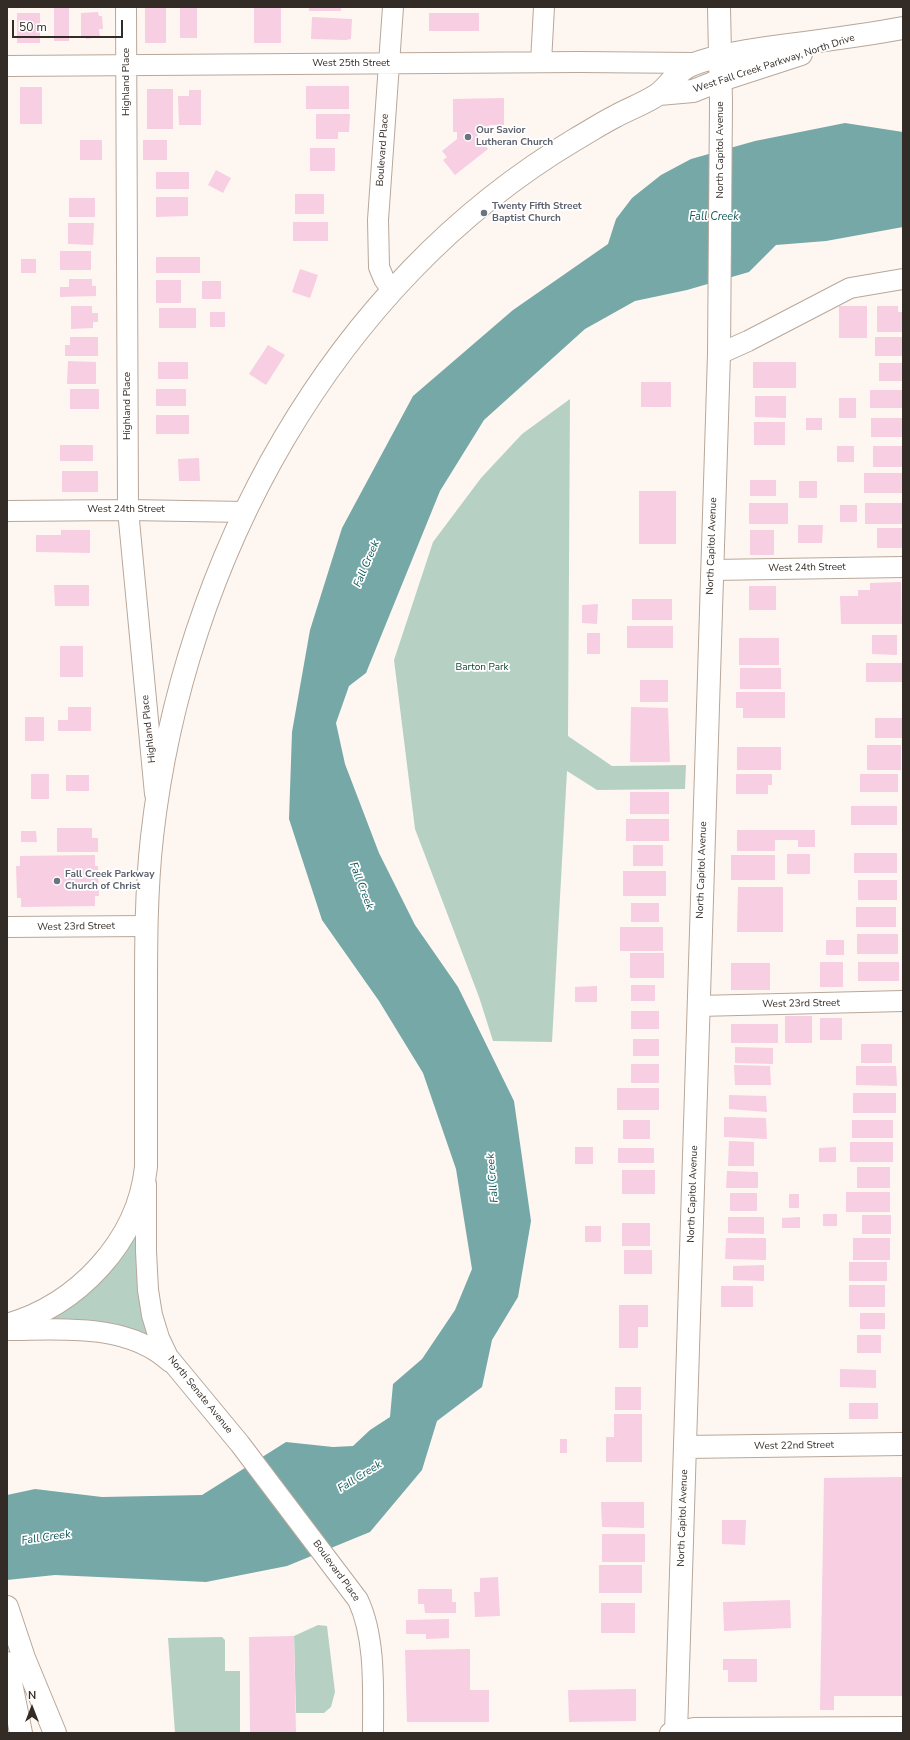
<!DOCTYPE html>
<html>
<head>
<meta charset="utf-8">
<style>
  body { margin:0 }
  #map { position:relative; width:910px; height:1740px; overflow:hidden; background:#fef7f1; font-family:"Nunito Sans",sans-serif }
  canvas { display:block }
  .frame { position:absolute; inset:0; border:8px solid #322b26; pointer-events:none }
  .north { position:absolute; left:12px; top:1688px; width:40px; height:40px; -webkit-text-stroke:3px #fff; paint-order:stroke; rotate:0deg; font-size:11px; font-weight:700; line-height:16px; text-align:center; color:#322b26 }
  .north::after { content:''; display:block; margin:auto; width:14px; height:18px; background:#322b26; clip-path:polygon(50% 0,100% 100%,50% 72%,0 100%) }
  .scale { position:absolute; left:12px; top:20px; width:111px; height:18px; box-sizing:border-box; border:2px solid #322b26; border-top:0; padding-left:5px; font-size:12px; line-height:14px; white-space:nowrap; color:#322b26; -webkit-text-stroke:3px #fff; paint-order:stroke }
</style>
</head>
<body>
<div id="map">
<canvas width="910" height="1740"></canvas>
<div class="frame"></div>
<div class="north">N</div>
<div class="scale">50 m</div>
</div>
<script>
const ctx = document.querySelector('canvas').getContext('2d');
ctx.lineJoin = 'round';
function paint(path, color) {
  ctx.fillStyle = color;
  ctx.fill(path, 'evenodd');
}
function stroke(path, color, width, dash) {
  ctx.strokeStyle = color;
  ctx.lineWidth = width;
  ctx.lineCap = dash ? 'butt' : 'round';
  ctx.setLineDash(dash || []);
  ctx.stroke(path);
}
function drawText(font, color, halo, rows, align = 'center') {
  ctx.font = font + ' "Nunito Sans",sans-serif';
  ctx.lineWidth = 3.5;
  ctx.setLineDash([]);
  ctx.textBaseline = 'middle';
  ctx.strokeStyle = halo;
  ctx.fillStyle = color;
  for (const [text, x, y, turn = 0] of rows) {
    ctx.save();
    ctx.translate(x, y);
    ctx.rotate((+turn || 0) * Math.PI / 180);
    ctx.textAlign = isNaN(turn) ? turn : align;
    if (halo) ctx.strokeText(text, 0, 0);
    ctx.fillText(text, 0, 0);
    ctx.restore();
  }
}
const green = new Path2D(`
  M570,399L568,736L612,766L686,765L685,789L597,790L567,771L552,1042L493,1041L479,997L415,829L394,660L433,542L481,478L522,434Z
  M138,1227L153,1343L37,1322Z
  M318,1625L327,1626L335,1692L331,1707L324,1713H296L294,1636Z
  M222,1637L225,1640V1671H240V1733H175L168,1638Z`);
const water = new Path2D(`
  M845,123L903,132V227L826,241L776,245L749,272L687,290L635,301L585,329L484,420L440,491L366,673L349,686L336,723L345,764L379,853L415,925L458,987L514,1101L531,1221L518,1297L492,1340L482,1387L437,1421L422,1470L370,1532L287,1566L206,1582L55,1575L7,1580V1495L35,1489L102,1497L202,1495L286,1442L333,1447L353,1446L370,1430L390,1417L393,1384L422,1359L455,1310L472,1269L456,1169L423,1073L379,1001L322,920L289,819L292,732L310,630L342,528L413,396L513,310L608,244L616,219L632,198L661,175L691,159L755,141Z`);
const building = new Path2D(`
  M145,7H166V43H145Z
  M180,7H197V38H180Z
  M254,7H281V43H254Z
  M309,7H341V11H309Z
  M54,8H69V41H54Z
  M98,12L99,16H102L103,29H99L100,37L86,39V36L81,37V13Z
  M17,13H40V43H17Z
  M429,13H479V31H429Z
  M312,17L352,19L351,39L346,40L311,39Z
  M306,86H349V109H306Z
  M20,87H42V124H20Z
  M147,89H173V129H147Z
  M189,90H201V125H179L178,96H189Z
  M504,98V125H490L477,135L488,149L455,175L443,160L447,157L442,151L457,139V132H453V99Z
  M316,114H350L349,132H338V139H316Z
  M80,140H102V160H80Z
  M143,140H167V160H143Z
  M310,148H335V171H310Z
  M216,170L231,178L223,193L208,185Z
  M156,172H189V189H156Z
  M295,194H324V214H295Z
  M156,197H188V216L156,217Z
  M69,198H95V217H69Z
  M293,222H328V241H293Z
  M68,223H94L93,245L68,244Z
  M60,251H91V270H60Z
  M156,257H200V273H156Z
  M21,259H36V273H21Z
  M300,269L318,275L310,298L292,292Z
  M69,279H92V286H96V296L60,297V287H69Z
  M156,280H181V303H156Z
  M202,281H221V299H202Z
  M71,306H92V313H98V322H93V328L71,329Z
  M839,306H867V338H839Z
  M877,306H898V312H903V332H877Z
  M159,308H196V328H159Z
  M210,312H225V327H210Z
  M70,337H98V356H65V345H70Z
  M875,337H903V356H875Z
  M268,345L285,355L266,385L249,374Z
  M68,361L96,362V384H67Z
  M158,362H188V379H158Z
  M753,362H796V388H753Z
  M879,363H903V381H879Z
  M641,382H671V407H641Z
  M70,389H99V409H70Z
  M156,389H186V406H156Z
  M870,390H903V408H870Z
  M755,396H786V418L755,417Z
  M839,398H856V418H839Z
  M156,415H189V434H156Z
  M806,418H822V430H806Z
  M871,418H903V437H871Z
  M754,422H785V445H754Z
  M60,445H93V461H60Z
  M837,446H854V462H837Z
  M873,446H903V467H873Z
  M199,458L200,481H179L178,459Z
  M62,471H98V492H62Z
  M864,473H903V493H864Z
  M750,480H776V496H750Z
  M799,481H817V498H799Z
  M639,491H676V544H639Z
  M749,503H788V524H749Z
  M865,503H902V524H865Z
  M840,505H857V522H840Z
  M798,525H823L822,543H798Z
  M877,528H903V548H877Z
  M61,530H90V553L36,552V535H61Z
  M750,530H774V555H750Z
  M901,582L902,624H841L840,596H858V590H870V583Z
  M54,585H89V606H55Z
  M749,586H776V610H749Z
  M632,599H672V620H632Z
  M598,604L597,624L582,623V605Z
  M627,626H673V648H627Z
  M587,633H600V654H587Z
  M872,635H897V655L872,654Z
  M739,638H779V665H739Z
  M60,646H83V677H60Z
  M866,663H902V682H866Z
  M740,668H781V689H740Z
  M640,680H668V702H640Z
  M736,692H785V718H743V708H736Z
  M68,707H91V731H58V720H68Z
  M631,707L668,708L670,762H630Z
  M25,717H44V741H25Z
  M875,718H903V738H875Z
  M867,745H901V770H867Z
  M737,747H781V770H737Z
  M31,774H49V799H31Z
  M736,774H772V785H768V794H736Z
  M860,774H898V792H860Z
  M66,775H89V791H66Z
  M630,792H669V814H630Z
  M851,806H897V825H851Z
  M626,819H669V841H626Z
  M57,828H92V838H98V852H57Z
  M737,830H815V847H798V840H775V851H737Z
  M21,831H36L37,842H21Z
  M633,845H663V866H633Z
  M854,853H897V873H854Z
  M787,854H810V874H787Z
  M95,855V866H98L99,896H95V906L21,907V898H17L16,866H20V856Z
  M731,855H775V880H731Z
  M623,871H666V896H623Z
  M858,880H897V900H858Z
  M738,887H783V932H737Z
  M631,903H659V922H631Z
  M856,907H896V927H856Z
  M620,927H663V951H620Z
  M857,934H898V954H857Z
  M826,940H844V955H826Z
  M630,953H664V978H630Z
  M820,962H843V987H820Z
  M858,962H899V981H858Z
  M731,963H770V990H731Z
  M631,985H655V1001H631Z
  M597,986V1002H575V987Z
  M631,1011H659V1029H631Z
  M785,1016H812V1043H785Z
  M820,1018H842V1040H820Z
  M731,1024H778V1043H731Z
  M633,1039H659V1056H633Z
  M861,1044H892V1063H861Z
  M735,1047L773,1048V1064L735,1063Z
  M631,1064H659V1083H631Z
  M734,1065L770,1066L771,1085H735Z
  M856,1066H896L897,1086L856,1085Z
  M617,1088H659V1110H617Z
  M853,1093H896V1113H853Z
  M729,1095L766,1096L767,1112L729,1109Z
  M724,1117L766,1118L767,1139L724,1137Z
  M623,1120H650V1139H623Z
  M852,1120H893V1138H852Z
  M729,1141L754,1142V1166H728Z
  M850,1142H893V1162H850Z
  M575,1147H593V1164H575Z
  M836,1147V1162H819V1148Z
  M618,1148H654V1163H618Z
  M857,1167H890V1188H857Z
  M622,1170H655V1194H622Z
  M727,1171L758,1172V1188H726Z
  M846,1192H890V1212H846Z
  M730,1193H757V1211H730Z
  M789,1194H799V1208H789Z
  M823,1214H837V1226H823Z
  M862,1215H891V1234H862Z
  M728,1217H764V1234L728,1233Z
  M800,1217V1228H782V1218Z
  M622,1223H650V1246H622Z
  M585,1226H601V1242H585Z
  M726,1238H766V1260L725,1259Z
  M853,1238H890V1260H853Z
  M624,1250H652V1274H624Z
  M849,1262H887V1281H849Z
  M764,1265V1281L733,1280V1266Z
  M849,1285H885V1307H849Z
  M721,1286H753V1307H721Z
  M619,1305H648V1327H638V1348H619Z
  M860,1313H885V1329H860Z
  M857,1335H881V1353H857Z
  M840,1369L876,1370V1388L840,1387Z
  M615,1387H641V1410H615Z
  M849,1403H878V1419H849Z
  M614,1414H642V1462H606V1437H614Z
  M560,1439H567V1453H560Z
  M903,1477V1696H834V1710H820L824,1478Z
  M601,1502H644V1528L602,1527Z
  M722,1520H746L745,1545L722,1544Z
  M602,1534H645V1562H602Z
  M599,1565H642V1593H599Z
  M498,1577L500,1616L475,1617L474,1592H480V1578Z
  M418,1589H452V1602H456V1613H425L424,1604H418Z
  M790,1600L791,1628L724,1631L723,1602Z
  M601,1603H635V1633H601Z
  M449,1619V1638L426,1639V1634H406V1620Z
  M294,1636L296,1733H250L249,1637Z
  M470,1649V1690H489V1722H407L405,1650Z
  M723,1659H757V1682H728V1670H723Z
  M636,1689V1721L569,1722L568,1690Z`);
const minor = new Path2D(`
  M126,7L128,510L155,794
  M541,62L544,7
  M7,66L579,62L695,63
  M392,290L384,279L379,267L378,220L393,7
  M719,354L748,341L850,288L903,279
  M7,511L128,510L245,512
  M712,570L903,567
  M7,927L146,926
  M698,1006L903,1001
  M146,1184V1251L148,1290L152,1315L159,1338L168,1357L240,1444L358,1600C376,1638 373,1691 373,1733
  M7,1330C60,1330 127,1322 170,1362
  M670,1733L694,1728L903,1727`);
const major = new Path2D(`
  M659,94L693,91L721,80L801,54
  M7,1325C77,1305 138,1242 146,1167C146,1111 146,1055 146,998C146,944 146,891 152,837C183,560 332,284 576,139C590,131 602,123 616,116C629,109 645,103 657,95C670,86 676,71 691,65C719,54 759,49 789,45C827,40 865,35 903,28
  M685,1447L903,1444
  M676,1733L719,354L721,102L719,7`);
const highway = new Path2D(`
  M7,1607L24,1658L55,1733
  M7,1663L21,1733`);
const markers = [
  [468,137,4,"#6b7280"],
  [484,213,4,"#6b7280"],
  [57,881,4,"#6b7280"]
];
const streetNames = [
  ["West 25th Street",351,64],
  ["West Fall Creek Parkway, North Drive",774,64,-18],
  ["Highland Place",127,82,-90],
  ["Boulevard Place",383,150,-86],
  ["North Capitol Avenue",721,150,-90],
  ["Highland Place",128,406,-90],
  ["West 24th Street",126,510],
  ["North Capitol Avenue",712,546,-88],
  ["West 24th Street",807,568,-1],
  ["Highland Place",149,729,-96],
  ["North Capitol Avenue",702,870,-88],
  ["West 23rd Street",76,927,-1],
  ["West 23rd Street",801,1004,-1],
  ["North Capitol Avenue",693,1194,-88],
  ["North Senate Avenue",200,1395,51],
  ["West 22nd Street",794,1446,-1],
  ["North Capitol Avenue",683,1518,-88],
  ["Boulevard Place",336,1571,54]
];
const worshipNames = [
  ["Our Savior",476,131],
  ["Lutheran Church",476,143],
  ["Twenty Fifth Street",492,207],
  ["Baptist Church",492,219],
  ["Fall Creek Parkway",65,875],
  ["Church of Christ",65,887]
];
const parkNames = [
  ["Barton Park",482,668]
];
const waterNames = [
  ["Fall Creek",714,217],
  ["Fall Creek",367,564,-67],
  ["Fall Creek",361,886,69],
  ["Fall Creek",493,1178,-95],
  ["Fall Creek",360,1477,-32],
  ["Fall Creek",46,1538,-8]
];
paint(green, '#b6d1c4');
paint(water, '#76a8a8');
paint(building, '#f7cee2');
stroke(minor, '#b8a79a', 22);
stroke(major, '#b8a79a', 24);
stroke(highway, '#b8a79a', 24);
stroke(minor, '#fff', 20);
stroke(major, '#fff', 22);
stroke(highway, '#fff', 22);
for (const [x, y, r, color] of markers) {
  const dot = new Path2D();
  dot.arc(x, y, r, 0, 2 * Math.PI);
  ctx.fillStyle = color;
  ctx.fill(dot);
  stroke(dot, '#fff', 1.5);
}
drawText('10px', '#322b26', '#fff', streetNames);
drawText('bold 10px', '#5b616d', '#fff', worshipNames, 'left');
drawText('10px', '#0d4531', '#fff', parkNames);
drawText('italic 11px', '#11595a', '#fff', waterNames);
</script>
</body>
</html>
